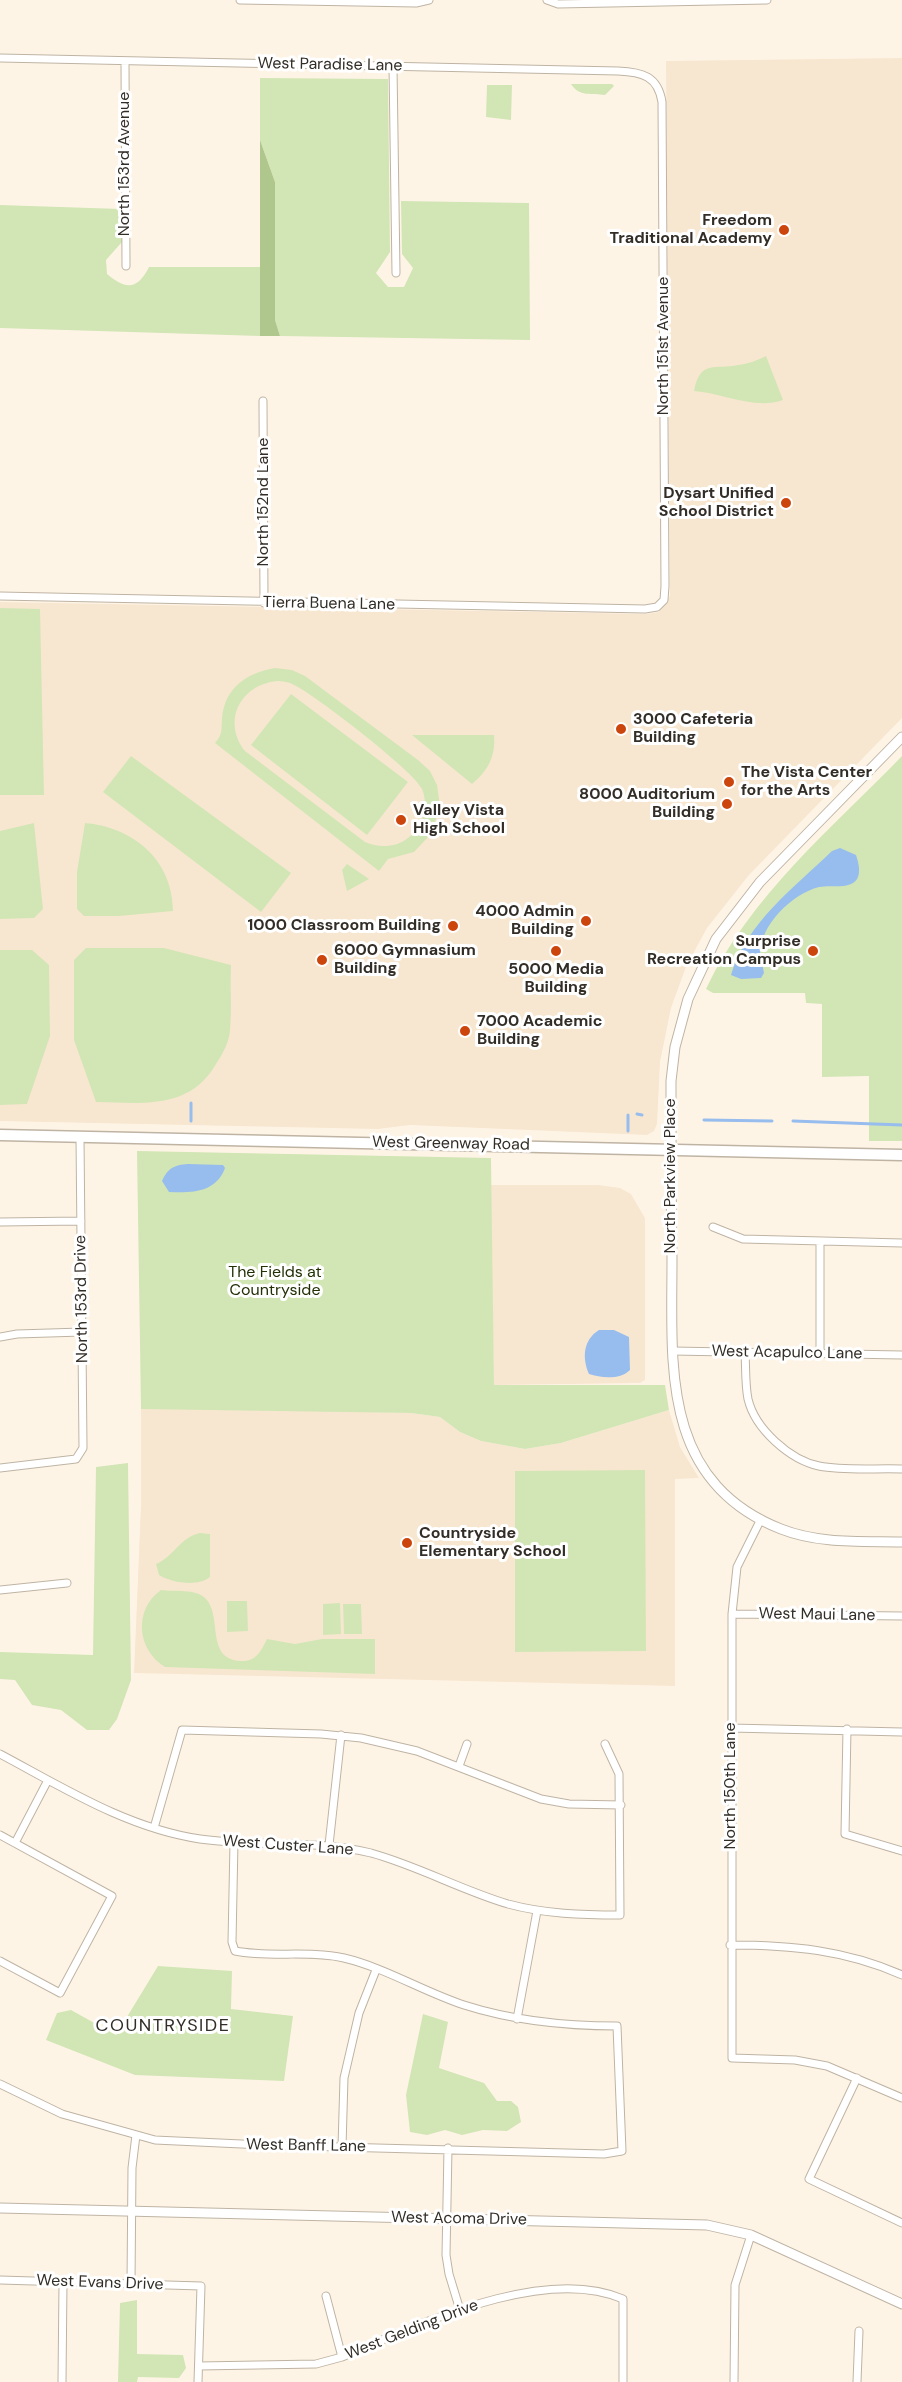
<!DOCTYPE html>
<html>
<head>
<meta charset="utf-8">
<style>
  body { margin:0 }
  canvas { display:block; background:#fef4e6 }
</style>
</head>
<body>
<canvas width="902" height="2382"></canvas>
<script>
const ctx = document.querySelector('canvas').getContext('2d');
ctx.lineJoin = 'round';
function paint(path, color) {
  ctx.fillStyle = color;
  ctx.fill(path, 'evenodd');
}
function stroke(path, color, width, dash) {
  ctx.strokeStyle = color;
  ctx.lineWidth = width;
  ctx.lineCap = dash ? 'butt' : 'round';
  ctx.setLineDash(dash || []);
  ctx.stroke(path);
}
function drawText(font, color, halo, rows, align = 'center') {
  ctx.font = font + ' "DM Sans",sans-serif';
  ctx.lineWidth = 6;
  ctx.setLineDash([]);
  ctx.textBaseline = 'middle';
  ctx.strokeStyle = halo;
  ctx.fillStyle = color;
  for (const [text, x, y, turn = 0] of rows) {
    ctx.save();
    ctx.translate(x, y);
    ctx.rotate((+turn || 0) * Math.PI / 180);
    ctx.textAlign = isNaN(turn) ? turn : align;
    if (halo) ctx.strokeText(text, 0, 0);
    ctx.fillText(text, 0, 0);
    ctx.restore();
  }
}
const built = new Path2D(`
  M902,58V718L749,875L707,928L686,967L671,1008L660,1062L657,1124L654,1131L647,1135L410,1125L378,1129L0,1121V602L646,614L659,612L670,596L666,61Z
  M490,1185H599L620,1188L631,1194L645,1218V1380L640,1383L494,1385Z
  M197,1408L411,1413L440,1417L460,1432L481,1441L525,1449L561,1443L669,1410L680,1447L699,1478L675,1479V1686L134,1673L141,1505V1409Z`);
const green = new Path2D(`
  M260,78L388,79L390,252L376,273L388,287H404L413,268L402,254L401,201L529,203L530,340L280,336L275,320V182L260,140Z
  M571,84H612L614,86L605,95C592,93 579,97 571,84Z
  M487,85H512L511,120L486,117Z
  M0,205L121,209L122,242L106,260L107,274C125,289 137,291 149,267H260V336L0,328Z
  M766,356L783,400C755,410 722,393 694,391C700,359 715,370 738,365C748,364 758,360 766,356Z
  M0,608L40,609L44,795H0Z
  M275,668L292,670L305,676L418,760L430,771L437,785L440,806L431,834L414,852L388,859L379,871L215,743C223,734 221,730 222,718C225,687 247,673 275,668ZM277,681C283,681 289,682 294,685C314,694 415,772 422,789C429,806 423,827 408,838C395,848 379,848 365,842L245,751C222,721 240,685 277,681Z
  M291,694L408,782L367,835L251,745Z
  M412,735H494C496,756 488,771 472,784Z
  M131,756L291,873L261,912L103,792Z
  M902,756V1141H869V1076L822,1077V1004L806,1003L805,993H713L706,989C750,896 831,829 902,756Z
  M34,823L43,909L34,918L0,919V831Z
  M85,823C133,827 173,860 173,911L119,916H84L77,909V872Z
  M347,864L369,879L347,891L342,870Z
  M86,948H164L231,965C230,986 232,1009 230,1030C229,1043 223,1053 216,1064C190,1110 142,1103 96,1102L74,1040V960Z
  M0,950H32L49,965L50,1036L27,1104L0,1105Z
  M137,1151L491,1158L494,1385H665L669,1410L561,1443L525,1449L481,1441L460,1432L440,1417L411,1413L141,1409Z
  M128,1463L131,1680L117,1719L109,1730H87L61,1710L32,1705L15,1680L0,1679V1652L93,1655L96,1467Z
  M645,1470L646,1651L515,1652V1471Z
  M200,1533L210,1534V1577C198,1587 172,1583 159,1575L156,1564C175,1556 180,1537 200,1533Z
  M161,1590C175,1592 196,1588 206,1599C223,1618 205,1659 241,1661C256,1662 261,1651 267,1639L295,1644L322,1639H375V1674L165,1667C137,1650 133,1610 161,1590Z
  M227,1601H247L248,1631L227,1632Z
  M340,1603L341,1634L323,1635V1604Z
  M343,1604H361L362,1634H344Z
  M158,1966L232,1971L231,2009L293,2016L284,2081L135,2075L46,2040L57,2013L71,2010L116,2035Z
  M423,2014L448,2022L439,2068L484,2083L497,2101H511L518,2107L521,2122L507,2131L483,2130L462,2135L445,2130L427,2135L410,2132L406,2095Z
  M137,2300V2354L183,2355L186,2368L179,2378L138,2377L137,2382H118L120,2303Z`);
const forest = new Path2D(`
  M260,140L275,182V320L280,336H260Z`);
const water = new Path2D(`
  M840,848L856,855C859,864 863,879 851,884C842,888 829,885 819,887C792,894 760,925 760,954C761,960 763,967 764,973L761,978L741,979L731,975C746,923 795,887 832,851Z
  M188,1164L223,1165L225,1168C216,1193 191,1193 169,1192L162,1181C168,1168 174,1165 188,1164Z
  M599,1330H614L629,1337L630,1370C620,1380 601,1378 589,1374C582,1358 583,1340 599,1330Z`);
const stream = new Path2D(`
  M637,1114L642,1115
  M704,1120L772,1121
  M191,1121V1103
  M793,1121L902,1125
  M628,1131V1115`);
const minor = new Path2D(`
  M240,0L416,3L429,0
  M547,0L558,4L767,0
  M0,58L618,71C642,72 658,76 662,102L665,586L664,600L657,607L645,609L0,596
  M125,61L126,266
  M393,66L396,273
  M263,401L264,603
  M0,1222L81,1221
  M713,1227L743,1239L902,1243
  M820,1241V1354
  M0,1337L17,1334L82,1332
  M672,1351L902,1355
  M745,1353C746,1368 745,1384 748,1399C755,1429 790,1460 819,1466C845,1471 876,1468 902,1469
  M0,1468L76,1459L83,1448L80,1137
  M761,1519L737,1567L732,1614V2058L795,2060L827,2066L902,2098
  M0,1590L67,1583
  M732,1614L902,1616
  M731,1728L902,1732
  M847,1729L845,1834L902,1851
  M0,1754C64,1788 127,1828 200,1839C257,1847 315,1839 371,1853C418,1866 461,1890 508,1904C545,1914 582,1915 620,1915L619,1774L605,1744
  M459,1766L467,1744
  M154,1828L182,1730L321,1734L361,1738L417,1751L541,1799L569,1804L621,1805
  M0,1835L112,1896L60,1993L0,1961
  M15,1843L48,1780
  M329,1845L341,1735
  M730,1945C791,1945 846,1950 902,1975
  M517,2019L537,1911
  M857,2078L809,2179L902,2223
  M0,2084L62,2114L155,2140L263,2145L604,2154L622,2151L617,2026C564,2026 514,2021 464,2005C424,1992 386,1968 344,1958C307,1950 271,1958 235,1951L232,1942L234,1842
  M342,2147L344,2078L359,2013L376,1970
  M448,2148L446,2255L449,2274L460,2310
  M0,2280L201,2286L198,2382
  M131,2283L132,2168L136,2135
  M326,2296L342,2357
  M199,2366L316,2364L342,2357C417,2326 543,2264 623,2299V2382
  M62,2382L63,2282
  M734,2382L735,2285L751,2235
  M857,2382L859,2331`);
const tertiary = new Path2D(`
  M902,737L760,882L716,939L688,999L675,1047L671,1081C671,1141 671,1200 672,1259C672,1365 660,1481 781,1529C819,1544 861,1541 902,1542
  M0,2208L707,2225L751,2235L902,2304`);
const secondary = new Path2D(`
  M0,1135L902,1155`);
const markers = [
  [784,230,6,"#cc450d"],
  [786,503,6,"#cc450d"],
  [621,729,6,"#cc450d"],
  [729,782,6,"#cc450d"],
  [727,804,6,"#cc450d"],
  [401,820,6,"#cc450d"],
  [586,921,6,"#cc450d"],
  [453,926,6,"#cc450d"],
  [556,951,6,"#cc450d"],
  [813,951,6,"#cc450d"],
  [322,960,6,"#cc450d"],
  [465,1031,6,"#cc450d"],
  [407,1543,6,"#cc450d"]
];
const streetNames = [
  ["West Paradise Lane",330,65,1],
  ["North 153rd Avenue",125,164,-90],
  ["North 151st Avenue",664,346,-90],
  ["North 152nd Lane",264,502,-90],
  ["Tierra Buena Lane",329,604,1],
  ["West Greenway Road",451,1144,1],
  ["North Parkview Place",671,1176,-90],
  ["North 153rd Drive",82,1299,-91],
  ["West Acapulco Lane",787,1353,1],
  ["West Maui Lane",817,1615,1],
  ["North 150th Lane",731,1786,-90],
  ["West Custer Lane",288,1846,4],
  ["West Banff Lane",306,2146,1],
  ["West Acoma Drive",459,2219,1],
  ["West Evans Drive",100,2283,2],
  ["West Gelding Drive",412,2330,-21]
];
const poiNames = [
  ["Freedom",772,221],
  ["Traditional Academy",772,239],
  ["Dysart Unified",774,494],
  ["School District",774,512],
  ["3000 Cafeteria",633,720,"left"],
  ["Building",633,738,"left"],
  ["The Vista Center",741,773,"left"],
  ["for the Arts",741,791,"left"],
  ["8000 Auditorium",715,795],
  ["Building",715,813],
  ["Valley Vista",413,811,"left"],
  ["High School",413,829,"left"],
  ["4000 Admin",574,912],
  ["Building",574,930],
  ["1000 Classroom Building",441,926],
  ["Surprise",801,942],
  ["Recreation Campus",801,960],
  ["6000 Gymnasium",334,951,"left"],
  ["Building",334,969,"left"],
  ["5000 Media",556,970,"center"],
  ["Building",556,988,"center"],
  ["7000 Academic",477,1022,"left"],
  ["Building",477,1040,"left"],
  ["Countryside",419,1534,"left"],
  ["Elementary School",419,1552,"left"]
];
const parkNames = [
  ["The Fields at",275,1273],
  ["Countryside",275,1291]
];
const neighbourhoodNames = [
  ["COUNTRYSIDE",163,2026]
];
paint(built, '#f8e7d0');
paint(green, '#d2e6b5');
paint(forest, '#afc68d');
paint(water, '#97bcee');
stroke(stream, '#97bcee', 3);
stroke(minor, '#bfb4a4', 9);
stroke(tertiary, '#bfb4a4', 11);
stroke(secondary, '#bfb4a4', 13);
stroke(minor, '#fff', 7);
stroke(tertiary, '#fff', 9);
stroke(secondary, '#fff', 10);
for (const [x, y, r, color] of markers) {
  const dot = new Path2D();
  dot.arc(x, y, r, 0, 2 * Math.PI);
  ctx.fillStyle = color;
  ctx.fill(dot);
  stroke(dot, '#fff', 2);
}
drawText('16px', '#322d27', '#fff', streetNames);
drawText('bold 16px', '#322d27', '#fff', poiNames, 'right');
drawText('16px', '#233005', '#fff', parkNames);
ctx.letterSpacing = '1.5px';
drawText('18px', '#322d27', '#fff', neighbourhoodNames);
ctx.letterSpacing = '0px';
</script>
</body>
</html>
